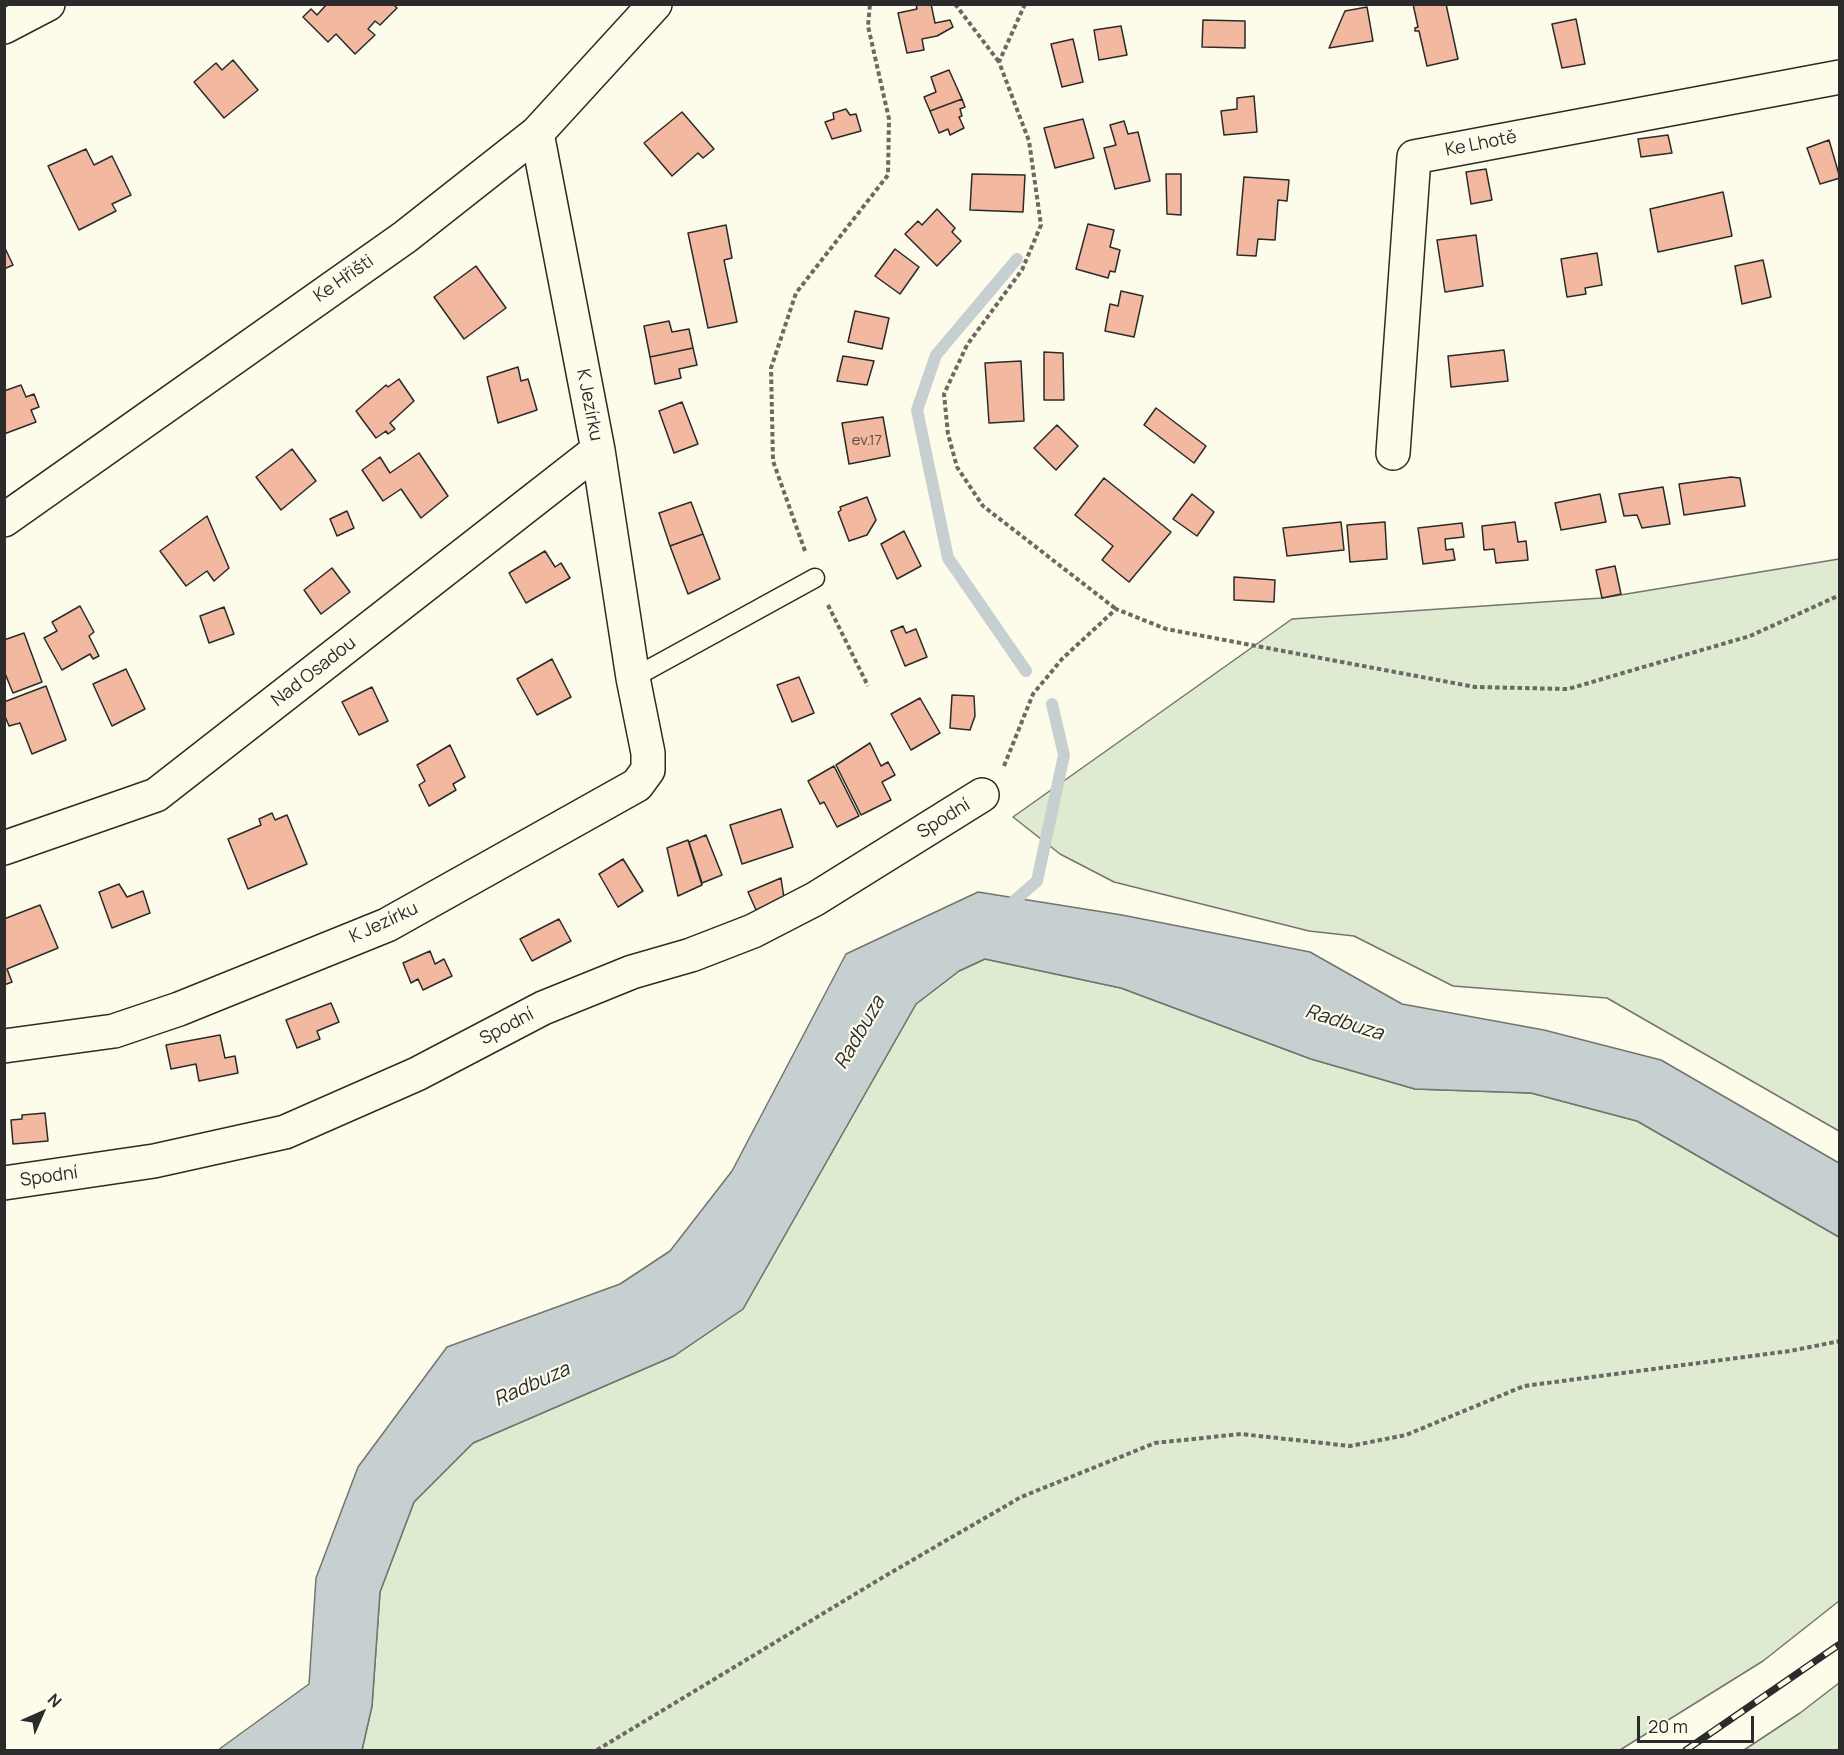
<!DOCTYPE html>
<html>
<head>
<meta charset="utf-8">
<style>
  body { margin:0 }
  #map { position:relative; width:1844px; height:1755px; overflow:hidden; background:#fdfbea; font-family:Manrope,sans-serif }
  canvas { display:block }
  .frame { position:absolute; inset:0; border:6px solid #2b2b2b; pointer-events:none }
  .north { position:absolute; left:12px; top:1683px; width:60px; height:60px; -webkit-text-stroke:4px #fdfbea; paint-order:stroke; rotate:45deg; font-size:16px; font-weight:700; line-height:24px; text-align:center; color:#2b2b2b }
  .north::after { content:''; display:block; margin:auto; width:21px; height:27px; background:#2b2b2b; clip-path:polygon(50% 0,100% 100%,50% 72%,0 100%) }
  .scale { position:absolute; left:1637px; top:1716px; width:117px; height:27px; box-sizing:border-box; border:3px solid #2b2b2b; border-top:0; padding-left:8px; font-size:18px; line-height:21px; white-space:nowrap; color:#2b2b2b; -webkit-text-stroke:4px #fdfbea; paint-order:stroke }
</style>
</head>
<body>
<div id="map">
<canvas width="1844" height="1755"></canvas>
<div class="frame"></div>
<div class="north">N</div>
<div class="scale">20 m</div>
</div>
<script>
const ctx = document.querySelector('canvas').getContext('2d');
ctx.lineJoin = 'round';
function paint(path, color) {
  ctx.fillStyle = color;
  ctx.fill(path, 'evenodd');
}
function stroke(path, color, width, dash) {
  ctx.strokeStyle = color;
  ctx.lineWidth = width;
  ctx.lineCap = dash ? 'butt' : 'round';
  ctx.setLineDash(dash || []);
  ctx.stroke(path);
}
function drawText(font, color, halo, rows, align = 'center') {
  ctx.font = font + ' Manrope,sans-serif';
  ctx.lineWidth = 4.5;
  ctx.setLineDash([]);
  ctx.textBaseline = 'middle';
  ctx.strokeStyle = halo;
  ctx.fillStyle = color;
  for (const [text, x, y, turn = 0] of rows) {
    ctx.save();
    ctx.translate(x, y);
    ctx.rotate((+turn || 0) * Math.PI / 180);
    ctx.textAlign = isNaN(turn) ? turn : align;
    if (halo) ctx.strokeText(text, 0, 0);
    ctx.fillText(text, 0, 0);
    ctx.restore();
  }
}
const green = new Path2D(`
  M1839,559V1131L1607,998L1453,986L1354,936L1309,931L1114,882L1060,854L1013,817L1292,619L1602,598Z
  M985,959L1121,988L1311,1059L1415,1089L1531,1093L1637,1121L1839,1237V1601L1763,1661L1620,1750H362L372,1706L380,1592L414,1502L473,1443L674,1356L743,1309L916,1004L959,971Z
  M1839,1683V1750H1744L1800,1713Z`);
const water = new Path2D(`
  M978,892L1122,915L1310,952L1402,1004L1544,1030L1661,1060L1839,1163V1237L1637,1121L1531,1093L1415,1089L1311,1059L1121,988L985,959L959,971L916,1004L743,1309L674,1356L473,1443L414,1502L380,1592L372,1706L362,1750H218L309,1684L316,1578L358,1467L447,1347L620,1284L670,1251L732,1171L846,954Z`);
const stream = new Path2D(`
  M1017,259L936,355L917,410L948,558L1026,671
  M1005,909L1037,881L1064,755L1052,704`);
const building = new Path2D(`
  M327,4H393L397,8L380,25L375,21L368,29L375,35L355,54L336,34L328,42L303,17L311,9L317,15Z
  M916,4H931L935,23L950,20L953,27L937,36L922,39L924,50L907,53L898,13L917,9Z
  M1413,4H1446L1458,59L1427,66L1419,31H1415V28L1418,27Z
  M1367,7L1373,41L1329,48L1345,11Z
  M1576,19L1585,64L1562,68L1552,24Z
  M1203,20L1245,21V48L1202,47Z
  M1121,26L1127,55L1099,60L1094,30Z
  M1073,39L1083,82L1062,87L1051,44Z
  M233,60L258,90L224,118L194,82L216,63L222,70Z
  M949,70L962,99L930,111L924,97L936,92L931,77Z
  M1254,96L1257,132L1224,135L1221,111L1237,109V98Z
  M962,99L965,107L960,109L962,116L959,117L964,128L950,135L948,129L939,133L930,111Z
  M846,109L850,115L856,114L861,131L832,139L825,122L834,119L833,113Z
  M682,112L714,149L703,158L698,153L672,176L644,143Z
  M1083,119L1094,158L1055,168L1044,128Z
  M1124,121L1128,134L1138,132L1150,181L1115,189L1104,148L1116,145L1110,125Z
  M1668,135L1672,153L1641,157L1638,139Z
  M1829,140L1840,178L1820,184L1807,148Z
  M86,149L94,165L112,156L131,195L112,204L116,211L79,230L48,166Z
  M1486,169L1492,200L1471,204L1466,172Z
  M972,174L1025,175L1023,212L970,210Z
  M1166,174H1181V215L1167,214Z
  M1244,177L1289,180L1287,201L1278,200L1275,240L1258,239L1256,256L1237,255Z
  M1723,192L1732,236L1658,252L1650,209Z
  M937,209L955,228L952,232L961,241L937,266L905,234L918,221L922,225Z
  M1088,224L1114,230L1110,247L1120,250L1115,272L1110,271L1108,278L1076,269Z
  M726,225L732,258L724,260L737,322L708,328L688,233Z
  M1476,235L1483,286L1445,292L1437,240Z
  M4,246L13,265L4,269Z
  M895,249L919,267L900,294L875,276Z
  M1597,253L1602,285L1585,288L1586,294L1567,297L1561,259Z
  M1763,260L1771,297L1742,304L1735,266Z
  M476,266L506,308L464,339L434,297Z
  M1121,291L1143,296L1134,337L1105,331L1110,304L1118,306Z
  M855,311L889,318L882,349L848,342Z
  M669,321L672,332L689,329L693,348L650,357L644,326Z
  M693,348L697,365L679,369L681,378L655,384L650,357Z
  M1504,350L1508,381L1451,387L1448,356Z
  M1044,352L1063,353L1064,400H1044Z
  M843,356L874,361L867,385L837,381Z
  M1021,361L1024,421L989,423L985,363Z
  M518,367L521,381L528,379L537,410L498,423L487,377Z
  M399,379L414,401L390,423L395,429L388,434L386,431L376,438L356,411L386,385L388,387Z
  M21,385L26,397L34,394L39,407L31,410L36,422L4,434V391Z
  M682,402L698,444L674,453L659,411Z
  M1156,408L1206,446L1194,463L1144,425Z
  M883,417L890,456L849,464L842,423Z
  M1057,425L1078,446L1056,470L1034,448Z
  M292,449L316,481L281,510L256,477Z
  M419,453L448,496L421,518L401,489L383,501L362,470L380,457L390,473Z
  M1731,477L1740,478L1745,506L1684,515L1679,484Z
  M1104,478L1171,532L1129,582L1102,560L1113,546L1075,515Z
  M1663,487L1670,524L1642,528L1637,515L1624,516L1619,494Z
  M1192,494L1214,512L1197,536L1173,519Z
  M1600,494L1606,522L1561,530L1555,503Z
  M867,497L876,520L867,535L849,541L838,512L841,510L840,507Z
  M691,502L703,534L670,546L659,513Z
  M347,511L354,528L337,536L330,519Z
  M207,516L229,568L214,581L207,571L186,586L160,551Z
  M1341,522L1344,550L1287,556L1283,528Z
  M1385,522L1387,559L1350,562L1347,525Z
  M1515,522L1518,542L1526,541L1528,560L1496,563L1494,549L1484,550L1482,526Z
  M1462,523L1464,537L1445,539L1446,550L1453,549L1455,560L1423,564L1418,528Z
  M904,531L921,566L897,579L881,544Z
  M703,534L720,579L688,594L670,546Z
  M545,551L555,567L561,563L570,578L526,603L509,573Z
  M1615,566L1621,594L1602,598L1596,570Z
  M332,568L350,592L321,614L304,590Z
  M1234,577L1275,580L1274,602L1234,600Z
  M80,606L94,632L89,636L99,656L93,659L90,654L62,670L44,638L57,631L52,622Z
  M224,607L234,634L209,643L200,616Z
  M903,626L906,633L916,629L927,657L905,666L891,631Z
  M24,633L42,682L13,693L4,671V640Z
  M552,659L571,697L537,715L517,679Z
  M126,669L145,709L112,726L93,684Z
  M799,677L814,713L792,722L777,685Z
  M46,686L66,740L32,754L20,723L9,726L4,714V702Z
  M372,687L388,721L359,735L342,702Z
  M952,695L974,696L975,716L970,730L950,728Z
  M920,698L940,733L911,750L891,714Z
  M870,743L881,766L888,762L895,775L882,782L891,800L861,815L836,765Z
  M450,745L465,777L453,784L456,790L429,806L419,785L425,781L417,765Z
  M834,766L859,816L837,827L824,802L820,804L808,781Z
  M781,809L793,847L742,864L730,825Z
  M272,813L275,820L287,815L307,864L248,889L228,839L261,825L259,819Z
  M706,835L722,875L702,883L689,842Z
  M688,840L702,885L678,896L667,848Z
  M623,859L643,891L618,907L599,874Z
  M781,878L784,898L756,910L748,892Z
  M119,884L127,897L143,891L150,913L112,928L99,892Z
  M40,905L58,948L7,969L12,982L4,985V919Z
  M559,919L571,941L532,961L520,939Z
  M430,951L435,964L444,959L452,976L423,990L418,979L411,983L403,963Z
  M331,1003L339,1022L317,1031L320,1039L297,1048L286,1020Z
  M220,1035L225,1058L235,1056L238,1073L199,1081L196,1064L171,1069L166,1045Z
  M45,1113L48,1141L13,1144L11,1120L22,1119V1115Z`);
const path = new Path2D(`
  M955,4L999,62
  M1025,4L999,62L1029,141L1041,225L1022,270L967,345L944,394L948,434L957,467L983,506L1116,609
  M805,551L773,461L771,368L796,293L888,175L889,119L868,26L870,4
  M828,605L868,686
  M1004,766L1033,694L1062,659L1116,609L1166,629L1475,687L1568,689L1750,636L1840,595
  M597,1750L885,1576L1021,1497L1155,1443L1241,1434L1350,1446L1406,1435L1524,1386L1790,1351L1840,1341`);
const lane = new Path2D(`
  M633,678L815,578`);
const street = new Path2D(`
  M4,27L48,4
  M1393,453L1414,157L1840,77
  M4,520L405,237L537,133L655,4
  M4,848L156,795L598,450
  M4,1046L114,1031L179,1009L387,925L637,785L648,770V753L633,678L598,450L537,133
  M4,1183L154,1161L285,1132L417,1074L543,1008L632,972L691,955L753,931L815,899L982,795`);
const rail = new Path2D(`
  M1686,1750L1840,1644`);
const numberNames = [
  ["ev.17",867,441]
];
const streetNames = [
  ["Ke Lhotě",1481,144,-11],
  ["Ke Hřišti",344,279,-35],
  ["K Jezírku",589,405,79],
  ["Nad Osadou",314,672,-38],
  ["Spodní",944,819,-32],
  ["K Jezírku",384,923,-25],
  ["Spodní",507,1027,-28],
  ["Spodní",49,1177,-8]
];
const waterNames = [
  ["Radbuza",1344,1023,17],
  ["Radbuza",860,1033,-60],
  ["Radbuza",532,1385,-24]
];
paint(green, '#deebd1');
stroke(green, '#74746e', 1.5);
paint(water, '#c7d0d0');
stroke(water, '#74746e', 1.5);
stroke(stream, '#c7d0d0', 12);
paint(building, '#f2b8a0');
stroke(building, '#2b2b2b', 1.5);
stroke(lane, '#2b2b2b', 21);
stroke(street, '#2b2b2b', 36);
stroke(path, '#6a6964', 4, [4.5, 3]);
stroke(lane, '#fdfbea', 18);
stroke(street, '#fdfbea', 33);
stroke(rail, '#2b2b2b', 7);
stroke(rail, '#fdfbea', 4.5, [14]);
drawText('15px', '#5d4e48', null, numberNames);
drawText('18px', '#2b2b2b', '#fdfbea', streetNames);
drawText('italic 20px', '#2b2b2b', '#fdfbea', waterNames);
</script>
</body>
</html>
